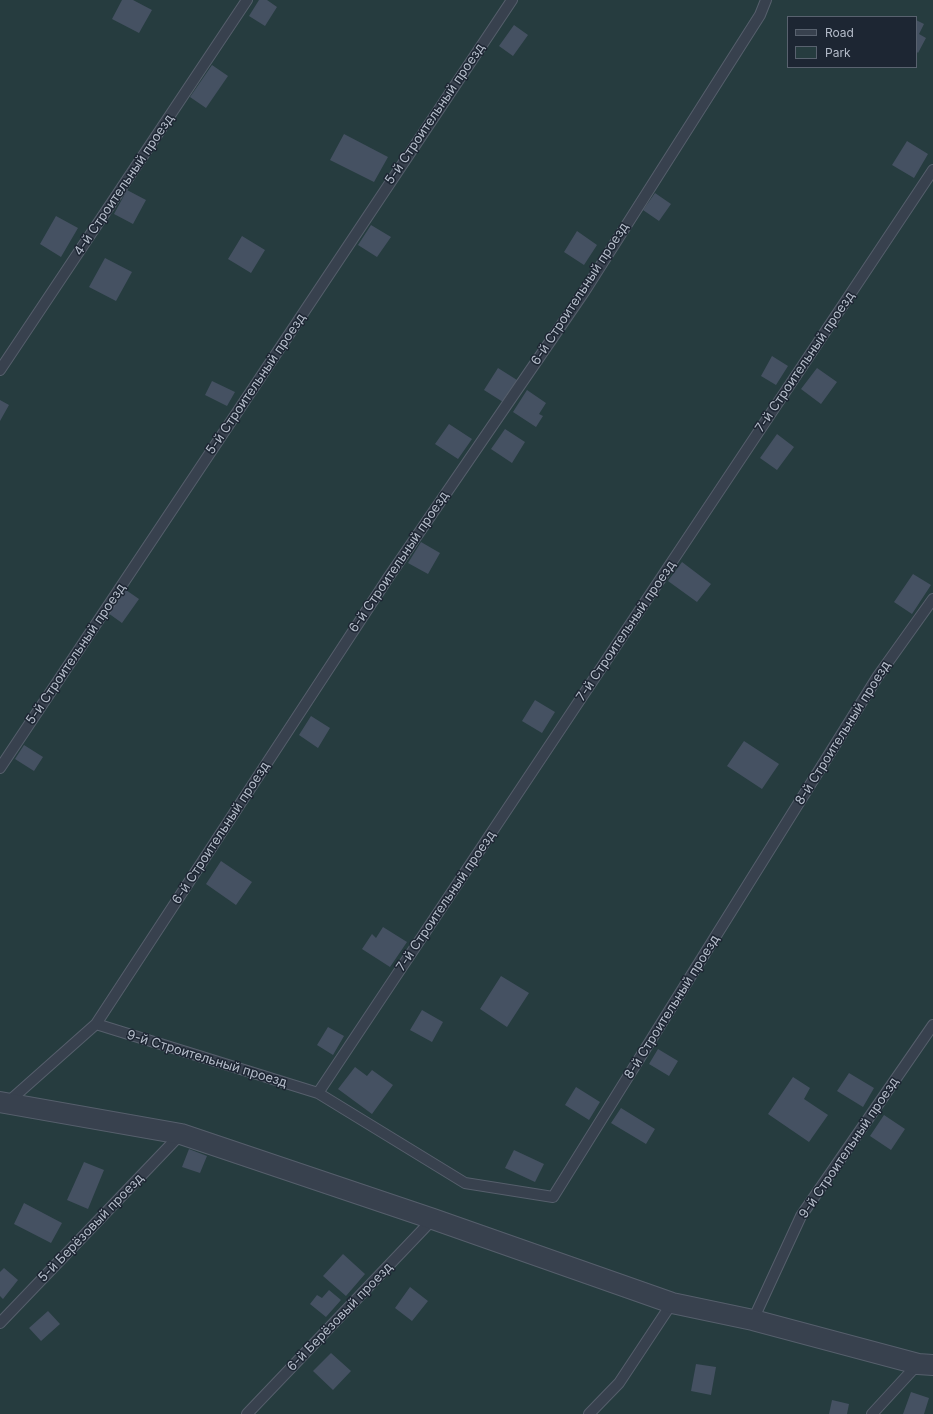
<!DOCTYPE html>
<html>
<head>
<meta charset="utf-8">
<style>
  body { margin:0 }
  #map { position:relative; width:933px; height:1414px; overflow:hidden; background:#242f3e; font-family:Inter,sans-serif }
  canvas { display:block }
  .legend { position:absolute; left:787px; top:16px; width:130px; height:52px; box-sizing:border-box; background:#1d2633; border:1px solid #59626f; margin:0; padding:5px 7px; list-style:none; font-size:12px; color:#b4bcc9 }
  .legend li { display:flex; align-items:center; gap:8px; height:20px }
  .legend b { width:20px; border:1px solid #59626f }
</style>
</head>
<body>
<div id="map">
<canvas width="933" height="1414"></canvas>
<ul class="legend">
<li><b style="height:5px;background:#38414e"></b>Road</li>
<li><b style="height:11px;background:#263c3f"></b>Park</li>
</ul>
</div>
<script>
const ctx = document.querySelector('canvas').getContext('2d');
ctx.lineJoin = 'round';
function paint(path, color) {
  ctx.fillStyle = color;
  ctx.fill(path, 'evenodd');
}
function stroke(path, color, width, dash) {
  ctx.strokeStyle = color;
  ctx.lineWidth = width;
  ctx.lineCap = dash ? 'butt' : 'round';
  ctx.setLineDash(dash || []);
  ctx.stroke(path);
}
function drawText(font, color, halo, rows, align = 'center') {
  ctx.font = font + ' Inter,sans-serif';
  ctx.lineWidth = 3;
  ctx.setLineDash([]);
  ctx.textBaseline = 'middle';
  ctx.strokeStyle = halo;
  ctx.fillStyle = color;
  for (const [text, x, y, turn = 0] of rows) {
    ctx.save();
    ctx.translate(x, y);
    ctx.rotate((+turn || 0) * Math.PI / 180);
    ctx.textAlign = isNaN(turn) ? turn : align;
    if (halo) ctx.strokeText(text, 0, 0);
    ctx.fillText(text, 0, 0);
    ctx.restore();
  }
}
const green = new Path2D(`
  M0,0H933V1414H0ZM788,17H916V67H788Z`);
const building = new Path2D(`
  M122,0H133L152,10L139,33L112,19Z
  M259,0H267L277,7L265,26L249,16Z
  M916,20L924,24L919,34L926,38L918,53L916,51Z
  M514,25L528,35L513,56L499,46Z
  M212,65L228,76L206,108L190,97Z
  M344,134L388,157L374,182L330,160Z
  M907,141L928,154L914,178L892,165Z
  M127,190L146,200L133,224L114,214Z
  M655,193L671,204L659,221L643,210Z
  M56,216L78,228L61,257L40,244Z
  M371,225L391,237L377,257L358,245Z
  M577,231L597,245L584,265L564,252Z
  M242,236L265,250L251,273L228,259Z
  M105,258L132,272L116,301L89,287Z
  M772,356L788,366L776,385L761,376Z
  M498,368L517,380L503,402L484,390Z
  M817,368L837,382L821,404L801,389Z
  M212,381L235,392L227,406L205,395Z
  M527,390L546,403L539,414L543,416L536,427L513,412Z
  M0,400L9,405L0,421Z
  M449,424L472,439L458,459L435,444Z
  M505,429L525,442L512,463L491,449Z
  M777,434L794,447L777,470L760,458Z
  M421,542L440,553L428,574L408,563Z
  M682,562L711,584L697,602L668,581Z
  M913,574L931,585L912,614L894,602Z
  M126,590L139,599L122,623L108,613Z
  M535,700L555,712L542,733L522,721Z
  M311,716L330,728L318,748L299,735Z
  M744,741L779,764L762,789L727,766Z
  M24,745L43,757L34,771L15,759Z
  M221,861L252,882L236,905L206,884Z
  M383,927L407,942L390,967L362,949L372,934L376,938Z
  M501,976L529,993L507,1027L480,1009Z
  M422,1010L443,1022L432,1042L410,1030Z
  M328,1027L344,1036L333,1055L317,1045Z
  M658,1049L678,1061L669,1076L649,1064Z
  M355,1067L367,1076L372,1070L393,1085L372,1114L338,1089Z
  M849,1073L874,1088L863,1107L837,1091Z
  M793,1077L810,1088L804,1099L828,1115L809,1142L768,1114Z
  M576,1087L600,1102L589,1120L565,1105Z
  M621,1108L655,1129L646,1144L611,1123Z
  M884,1115L905,1129L891,1150L870,1136Z
  M189,1149L207,1156L200,1173L182,1167Z
  M514,1150L544,1164L535,1182L505,1168Z
  M84,1162L104,1170L88,1209L67,1200Z
  M24,1203L62,1223L51,1243L14,1224Z
  M343,1254L365,1274L346,1296L323,1276Z
  M4,1268L18,1280L3,1299L0,1296V1272Z
  M410,1287L428,1301L412,1321L395,1308Z
  M329,1290L341,1300L326,1317L310,1304L317,1295L322,1298Z
  M48,1311L60,1324L41,1341L29,1328Z
  M331,1353L351,1371L333,1390L313,1371Z
  M696,1364L716,1367L711,1395L691,1391Z
  M911,1392L929,1398L924,1414H903Z
  M832,1400L849,1404L847,1414H829Z`);
const service = new Path2D(`
  M0,370L247,0
  M0,768L512,0
  M96,1024L318,1093L465,1183L553,1197L878,676L933,599
  M318,1093L933,170
  M7,1103L96,1024L388,578L584,292L760,15L766,0
  M753,1320L801,1216L933,1025
  M0,1323L181,1134
  M247,1414L433,1219
  M589,1414L619,1383L672,1303
  M872,1414L918,1364`);
const minor = new Path2D(`
  M0,1102L181,1134L433,1219L672,1303L753,1320L918,1364L933,1365`);
const streetNames = [
  ["5-й Строительный проезд",435,114,-56],
  ["4-й Строительный проезд",124,185,-56],
  ["6-й Строительный проезд",580,294,-57],
  ["7-й Строительный проезд",805,362,-56],
  ["5-й Строительный проезд",256,384,-56],
  ["6-й Строительный проезд",399,562,-56],
  ["7-й Строительный проезд",626,631,-56],
  ["5-й Строительный проезд",76,654,-56],
  ["8-й Строительный проезд",843,733,-58],
  ["6-й Строительный проезд",221,833,-57],
  ["7-й Строительный проезд",446,901,-56],
  ["8-й Строительный проезд",672,1007,-58],
  ["9-й Строительный проезд",207,1059,17],
  ["9-й Строительный проезд",849,1148,-56],
  ["5-й Берёзовый проезд",91,1228,-46],
  ["6-й Берёзовый проезд",340,1317,-46]
];
paint(green, '#263c3f');
paint(building, '#455162');
stroke(service, '#565f6c', 12);
stroke(minor, '#565f6c', 22);
stroke(service, '#38414e', 10);
stroke(minor, '#38414e', 20);
drawText('13px', '#b4bcc9', '#1d2633', streetNames);
</script>
</body>
</html>
